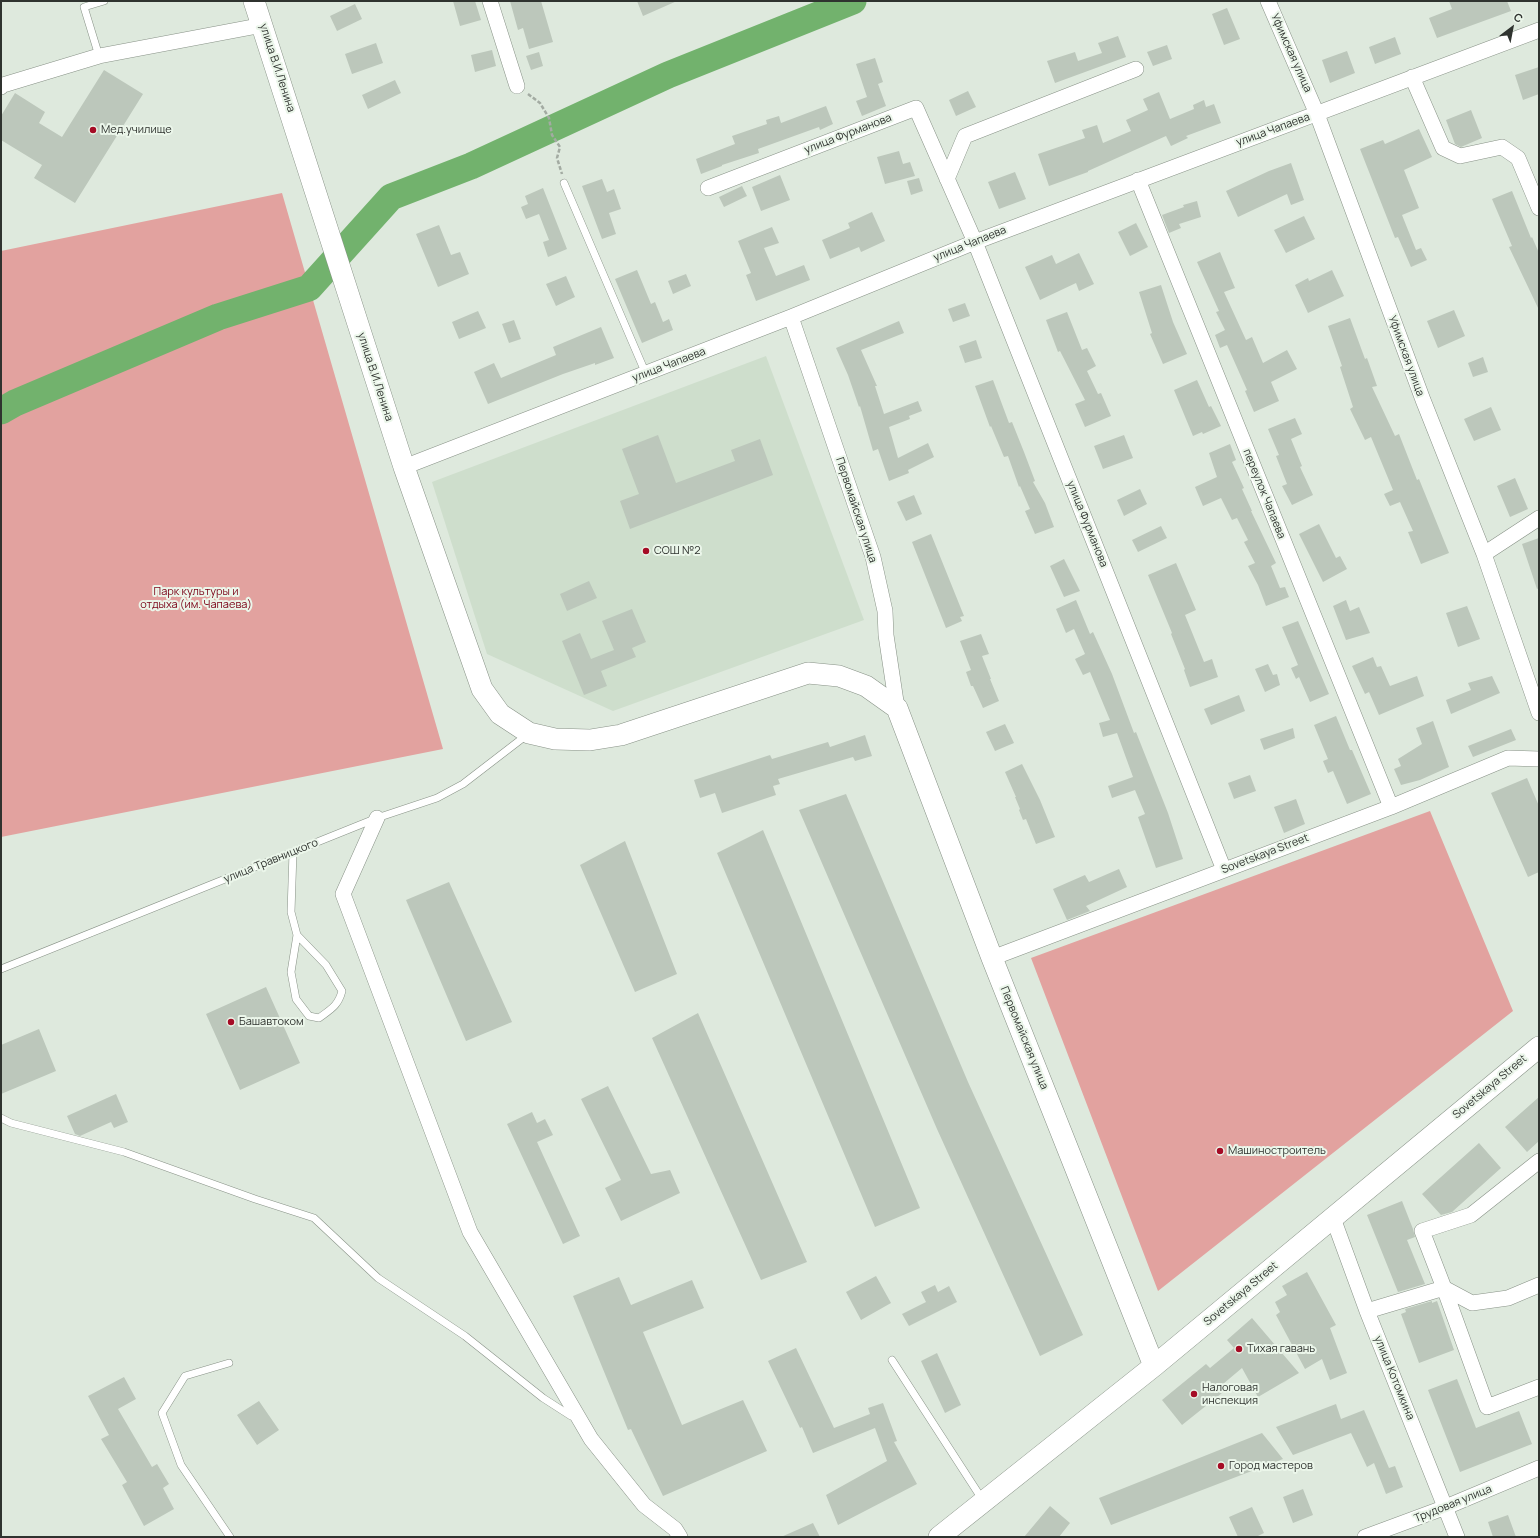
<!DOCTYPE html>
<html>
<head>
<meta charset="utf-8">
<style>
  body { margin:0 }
  #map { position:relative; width:1540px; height:1538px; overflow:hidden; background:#dee9dd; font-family:Manrope,sans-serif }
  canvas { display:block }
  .frame { position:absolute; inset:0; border:2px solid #2f332f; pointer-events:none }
  .north { position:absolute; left:1492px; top:8px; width:40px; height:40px; -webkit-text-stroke:3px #ebf6ea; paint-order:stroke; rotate:32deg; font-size:11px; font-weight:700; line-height:16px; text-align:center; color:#2f332f }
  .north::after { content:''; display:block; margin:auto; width:14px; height:18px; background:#2f332f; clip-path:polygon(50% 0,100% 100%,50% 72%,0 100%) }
</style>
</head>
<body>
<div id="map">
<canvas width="1540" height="1538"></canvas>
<div class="frame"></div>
<div class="north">С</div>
</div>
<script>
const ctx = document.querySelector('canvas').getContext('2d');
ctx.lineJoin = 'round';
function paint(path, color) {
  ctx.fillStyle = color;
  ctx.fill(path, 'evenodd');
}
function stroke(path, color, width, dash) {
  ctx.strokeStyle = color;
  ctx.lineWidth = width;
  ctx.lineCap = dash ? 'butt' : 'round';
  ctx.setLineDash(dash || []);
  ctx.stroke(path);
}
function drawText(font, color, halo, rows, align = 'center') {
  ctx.font = font + ' Manrope,sans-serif';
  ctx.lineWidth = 4;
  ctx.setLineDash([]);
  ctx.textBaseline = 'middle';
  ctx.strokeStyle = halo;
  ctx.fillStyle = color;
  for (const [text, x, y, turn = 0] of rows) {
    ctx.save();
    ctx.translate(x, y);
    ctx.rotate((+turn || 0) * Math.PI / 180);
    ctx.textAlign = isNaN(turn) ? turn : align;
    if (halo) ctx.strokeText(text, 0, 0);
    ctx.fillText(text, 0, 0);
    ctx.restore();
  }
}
const built = new Path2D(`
  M766,356L864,620L613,711L487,654L432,482Z`);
const green = new Path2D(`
  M282,193L443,749L1,837V251Z
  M1430,811L1513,1011L1158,1291L1031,958Z`);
const river = new Path2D(`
  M1,411L15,403L218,317L309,288L391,197L471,166L668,75L853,1`);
const building = new Path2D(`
  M453,1H475L481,20L460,26Z
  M510,1H541L553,42L529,49L523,28L518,30Z
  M637,1H677L643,16Z
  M1449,1H1507L1511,11L1437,38L1429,18L1452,9Z
  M355,4L362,19L337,31L330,16Z
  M1227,8L1240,39L1224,45L1212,14Z
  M1118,36L1126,57L1055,83L1047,61L1075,52L1078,61L1102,53L1098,43Z
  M1395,37L1401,54L1375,64L1369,47Z
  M376,43L383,63L352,74L345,54Z
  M1167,45L1172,59L1153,66L1147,52Z
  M492,50L496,66L475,72L471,55Z
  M1347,51L1355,73L1330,83L1322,60Z
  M539,52L543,66L531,70L526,56Z
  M875,58L883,82L878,84L886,106L862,116L856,101L867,97L856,64Z
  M1539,67V94L1523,100L1515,75Z
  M104,70L143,94L75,203L34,178L42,165L1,140V116L15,93L45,112L39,123L62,137Z
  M395,80L401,93L368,109L362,95Z
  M968,91L976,107L956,116L949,100Z
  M1159,92L1170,119L1194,109L1193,105L1204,100L1206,107L1214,104L1221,123L1186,136L1188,138L1171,146L1166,136L1088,171V172L1049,186L1038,154L1085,138L1082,130L1097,125L1103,143L1131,131L1126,120L1148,110L1143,99Z
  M826,106L833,124L820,130L819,127L758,149L759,153L722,165V166L701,174L696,159L735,144L732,136L767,124L766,120L779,116L781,123Z
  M1471,110L1482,138L1461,147L1455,144L1446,120Z
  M1419,129L1432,157L1404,170L1419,208L1402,215L1416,250L1421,248L1427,260L1411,267L1398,237L1395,238L1360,149L1383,140L1385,144Z
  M899,151L903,164L910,162L915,176L885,184L877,157Z
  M1291,163L1304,200L1291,205L1287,194L1238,217L1226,191L1269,171Z
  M1015,172L1026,199L999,209L988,182Z
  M780,175L790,200L761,211L752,187Z
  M919,178L923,191L911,195L907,181Z
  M602,179L607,192L614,189L621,209L609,213L616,234L602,239L582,186Z
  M742,186L747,196L724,207L719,197Z
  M543,188L567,249L548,257L543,242L549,240L539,214L526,219L521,207L528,204L525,196Z
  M1512,191L1531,238L1532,237L1539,253V310L1509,247L1512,246L1492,199Z
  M1197,201L1201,217L1179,224L1181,228L1169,233L1162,215L1184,207L1183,205Z
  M872,212L885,241L861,252L859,247L830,259L822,240L850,228L848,223Z
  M1304,216L1315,239L1286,253L1274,230Z
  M1136,223L1148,247L1130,256L1118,232Z
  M439,225L451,255L460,252L469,274L438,287L416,234Z
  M772,227L779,243L764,248L776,276L804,265L810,280L756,301L746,275L751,273L738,241Z
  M1220,252L1235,288L1224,292L1246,340L1252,337L1263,363L1287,350L1297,369L1271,382L1279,401L1254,412L1245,391L1247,390L1227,345L1220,348L1215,335L1225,330L1216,312L1219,311L1197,262Z
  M1079,253L1094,284L1079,291L1076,283L1040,300L1025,267L1052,255L1056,264Z
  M637,270L651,304L655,302L663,322L669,319L673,330L642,343L615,279Z
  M1332,270L1344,296L1308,313L1295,285L1308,278L1309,281Z
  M686,274L691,286L673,294L668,281Z
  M566,276L575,297L556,306L546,284Z
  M1161,285L1173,322L1187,354L1163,364L1150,334L1152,333L1139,292Z
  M965,303L970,316L953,322L948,309Z
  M1454,310L1465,336L1438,348L1427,321Z
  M478,311L486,328L459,339L452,322Z
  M1067,312L1082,350L1087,348L1096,366L1087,371L1098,394L1101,393L1111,416L1085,427L1075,404L1085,400L1060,351L1058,352L1046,320Z
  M1350,318L1365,359L1367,358L1377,386L1372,387L1395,436L1399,434L1417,480L1419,479L1449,553L1421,564L1408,532L1413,531L1400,502L1390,506L1384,494L1393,490L1371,437L1365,440L1350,409L1353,407L1340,367L1342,366L1328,326Z
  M514,320L521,339L509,343L502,324Z
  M899,321L904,333L861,350L877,386H875L884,414L918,401L922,411L909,416L910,419L889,427L898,458L928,443L934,457L908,470L909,473L889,481L878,449L873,451L860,406L859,407L848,375L836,348Z
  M601,327L614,358L595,365V363L563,374L488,404L474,372L494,363L501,378L556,355L553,347Z
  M976,340L982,358L965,363L959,346Z
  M1483,357L1488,372L1473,377L1468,363Z
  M993,380L1009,423L1012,422L1024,452L1035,481L1033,482L1045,503L1054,527L1035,534L1025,511L1030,509L1020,486L1019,487L1008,456L1004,457L991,426L990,427L975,386Z
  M1197,380L1209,407L1211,406L1221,426L1203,434L1202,432L1193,436L1174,390Z
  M1491,407L1501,430L1474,441L1464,419Z
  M1295,418L1302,434L1291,439L1302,466L1300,467L1313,495L1292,505L1282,486L1287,484L1276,456L1279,455L1268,429Z
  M658,435L676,483L735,461L731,450L760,439L773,475L630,529L620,501L639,494L622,449Z
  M1124,435L1133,458L1103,469L1094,446Z
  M1230,444L1236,460L1232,462L1244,488L1242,489L1252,511H1251L1276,563L1271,566L1280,588L1285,587L1289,597L1266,606L1258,585L1248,566L1255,563L1244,542L1248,540L1237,518L1232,520L1221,498L1203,506L1195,487L1217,477L1209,453Z
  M1515,478L1528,509L1510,517L1497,486Z
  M1140,489L1147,504L1124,516L1117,500Z
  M914,495L922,514L906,521L897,502Z
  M1319,524L1336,558L1340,556L1347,569L1323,582L1299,534Z
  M1161,526L1167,538L1138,552L1132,540Z
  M931,534L964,616L960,617L962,621L946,628L912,542Z
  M1539,538V588L1537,589L1522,544Z
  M1064,559L1080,591L1064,597L1050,566Z
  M1176,563L1196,610L1185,615L1204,662L1212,659L1218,677L1190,687L1184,670L1185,669L1171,634L1172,633L1148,575Z
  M589,581L597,598L567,611L560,594Z
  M1076,600L1090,634L1093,632L1112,674L1134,733L1136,732L1168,813L1183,859L1156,868L1138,817L1145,814L1135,790L1112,798L1108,786L1133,777L1117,733L1103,737L1099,723L1110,720L1090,672L1083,675L1075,659L1085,654L1074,629L1066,633L1056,609Z
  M1346,600L1350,611L1359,607L1370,633L1346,640L1333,606Z
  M1467,606L1480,639L1458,647L1446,613Z
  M632,609L646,642L632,648L636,657L601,671L607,686L584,695L562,641L580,633L591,659L614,650L602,621Z
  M1298,621L1329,694L1310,702L1299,677L1296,679L1291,668L1298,665L1282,627Z
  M981,634L989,654L982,656L991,679H990L999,701L983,708L973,686H971L966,672L971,670L960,641Z
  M1373,657L1377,667L1381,666L1390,686L1417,676L1424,696L1379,715L1369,692L1365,694L1352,666Z
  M1268,664L1273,675L1277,674L1280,685L1265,692L1255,669Z
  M1492,676L1500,693L1451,714L1446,700L1471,690L1468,683Z
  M1239,695L1245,711L1211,725L1204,709Z
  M1336,716L1350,750H1352L1371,794L1347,804L1333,771L1328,773L1323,761L1328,759L1314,725Z
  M1433,721L1449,767L1420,780L1401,785L1394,769L1401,766L1398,759L1422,744L1416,728Z
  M1005,724L1014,743L995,751L986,732Z
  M1293,728L1295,738L1264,750L1260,739Z
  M1511,729L1516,740L1473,757L1468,746Z
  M865,735L872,756L855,761L853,757L778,779L780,784L773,786L776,795L722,813L715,793L700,798L694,780L770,755L772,759L828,742L830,747Z
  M1022,764L1040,800L1055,837L1036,844L1026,819L1023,820L1019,810L1020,809L1015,797H1016L1005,772Z
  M1250,775L1256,791L1234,799L1228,783Z
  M1527,778L1539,806V872L1528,877L1491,793Z
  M846,794L968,1082L1083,1335L1040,1356L937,1129L799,810Z
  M1296,799L1305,824L1284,833L1274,807Z
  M763,830L920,1208L875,1227L717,853Z
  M625,841L677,974L635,992L580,865Z
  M1119,869L1127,887L1086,906L1090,911L1067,920L1053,889L1085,875L1089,882Z
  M449,882L512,1022L466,1041L406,900Z
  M266,987L300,1063L240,1090L206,1014Z
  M698,1013L807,1262L761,1280L652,1038Z
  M39,1029L56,1071L1,1094V1045Z
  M608,1086L651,1174L670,1170L680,1193L621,1221L605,1188L621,1180L581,1099Z
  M116,1094L128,1122L114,1128L111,1122L80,1136L75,1134L67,1116Z
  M1539,1097V1141L1527,1152L1505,1127Z
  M532,1112L537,1123L545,1119L553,1135L537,1142L580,1236L563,1244L507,1124Z
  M1479,1143L1501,1168L1452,1212L1441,1215L1422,1194Z
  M1402,1201L1413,1229L1415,1237L1407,1240L1425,1284L1398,1292L1367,1215Z
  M1307,1272L1336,1325L1330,1328L1347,1373L1330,1380L1322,1359L1305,1369L1276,1315L1280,1312L1275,1302L1287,1295L1282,1286Z
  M876,1276L891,1303L861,1320L846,1292Z
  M619,1277L631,1305L692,1280L704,1308L643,1332L682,1425L743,1400L767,1451L663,1496L631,1429L628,1430L573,1296Z
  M935,1285L938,1292L949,1286L957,1302L909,1326L902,1314L926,1302L921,1292Z
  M1432,1301V1303L1437,1301L1454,1350L1419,1363L1401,1314L1406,1312L1405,1309Z
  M1252,1318L1299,1373L1258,1397L1242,1368L1223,1384L1227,1389L1182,1425L1162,1400L1206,1364L1210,1368L1234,1348L1227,1340Z
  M796,1348L834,1428L870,1414L868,1408L883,1403L897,1441L894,1442L917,1484L838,1525L826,1495L887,1461L875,1428L813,1453L802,1427L800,1428L768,1361Z
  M937,1353L961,1405L945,1413L921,1361Z
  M124,1377L136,1399L118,1409L152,1467L157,1464L169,1484L163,1488L174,1509L144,1526L122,1485L127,1482L101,1439L109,1435L88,1396Z
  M1457,1379L1476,1428L1519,1411L1532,1444L1460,1472L1428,1390Z
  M259,1401L279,1430L257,1445L237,1415Z
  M1336,1404L1341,1419L1364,1410L1389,1468L1395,1466L1403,1487L1386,1494L1374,1463L1367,1467L1351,1433L1293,1455L1276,1427Z
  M1262,1433L1283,1459L1111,1525L1099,1498Z
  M1303,1489L1313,1515L1293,1523L1283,1497Z
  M1050,1506L1070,1523L1059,1537H1024Z
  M1252,1507L1264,1533L1256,1537H1238L1229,1517Z
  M1508,1515L1516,1537H1493L1488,1522Z
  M813,1523L820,1537H781Z`);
const path = new Path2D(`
  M528,94L540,103L549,118L552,135L560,147L557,158L562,174`);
const lane = new Path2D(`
  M99,56L84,7L104,1
  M564,183L646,374
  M293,852L291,912L297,935L291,972L296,999L309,1016L319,1018C331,1009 338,1006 342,991L326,965L297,935
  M1,969L377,818L437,798L463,784L528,734
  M1,1118L11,1123L124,1152L255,1199L314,1218L378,1278L465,1336L543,1398L571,1416H577
  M892,1360L982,1499
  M229,1363L185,1376L162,1413L181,1465L230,1537`);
const street = new Path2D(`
  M490,1L517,86
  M1268,1L1317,114L1423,400L1484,554L1539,713
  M1412,77L1443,148L1460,156L1502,147L1518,158L1539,208
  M1,87L3,85L99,56L263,25
  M947,179L965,136L1136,69
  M1138,180L1391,807
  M708,188L916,108L975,242L1224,870
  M791,317L873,557L885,611L886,635L897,708
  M404,467L791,317L975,242L1539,30
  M1484,554L1539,518
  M377,818L343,894L470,1232L591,1439L644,1505L675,1529L680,1537
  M992,958L1391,807L1508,758L1539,759
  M1333,1218L1367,1311L1457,1537
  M1444,1288L1487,1407L1539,1387
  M1444,1288L1472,1303L1508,1298L1539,1285
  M1367,1311L1444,1288L1422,1231L1471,1215L1539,1161
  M1365,1537L1446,1507L1539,1468`);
const secondary = new Path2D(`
  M254,1L404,467L482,689L500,714L529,733L555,739L590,740L621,735L808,673L839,676L866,686L897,708L992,958L1154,1366
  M939,1537L1154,1366L1539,1047`);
const markers = [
  [93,130,4,"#a50b25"],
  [646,551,4,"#a50b25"],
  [231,1022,4,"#a50b25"],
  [1220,1151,4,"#a50b25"],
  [1239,1349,4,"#a50b25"],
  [1194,1394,4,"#a50b25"],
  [1221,1466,4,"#a50b25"]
];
const streetNames = [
  ["Уфимская улица",1291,53,66],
  ["улица В.И.Ленина",277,68,72],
  ["улица Чапаева",1273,130,-20],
  ["улица Фурманова",848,134,-21],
  ["улица Чапаева",970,244,-22],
  ["Уфимская улица",1406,356,70],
  ["улица Чапаева",669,365,-21],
  ["улица В.И.Ленина",375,377,72],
  ["переулок Чапаева",1264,494,68],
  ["Первомайская улица",856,510,72],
  ["улица Фурманова",1087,524,68],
  ["Sovetskaya Street",1265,854,-21],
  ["улица Травницкого",271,861,-22],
  ["Первомайская улица",1024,1038,68],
  ["Sovetskaya Street",1490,1087,-40],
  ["Sovetskaya Street",1241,1294,-40],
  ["улица Котомкина",1394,1378,68],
  ["Трудовая улица",1453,1504,-22]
];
const poiNames = [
  ["Мед.училище",101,130],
  ["СОШ №2",654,551],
  ["Башавтоком",239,1022],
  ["Машиностроитель",1228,1151],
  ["Тихая гавань",1247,1349],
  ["Налоговая",1202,1388],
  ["инспекция",1202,1401],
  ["Город мастеров",1229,1466]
];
const parkNames = [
  ["Парк культуры и",196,592],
  ["отдыха (им. Чапаева)",196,605]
];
paint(built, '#cedecc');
paint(green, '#e2a29f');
stroke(river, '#72b26d', 27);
paint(building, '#bcc7bb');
stroke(lane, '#889287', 8);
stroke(street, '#889287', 16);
stroke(secondary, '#889287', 22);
stroke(path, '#a3aba2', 2.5, [4, 2]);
stroke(lane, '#fff', 7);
stroke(street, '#fff', 15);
stroke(secondary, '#fff', 21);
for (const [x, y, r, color] of markers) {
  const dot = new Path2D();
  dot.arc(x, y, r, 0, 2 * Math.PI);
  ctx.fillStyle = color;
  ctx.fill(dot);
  stroke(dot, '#ebf6ea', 1.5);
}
drawText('11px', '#2f332f', '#ebf6ea', streetNames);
drawText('11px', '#2f332f', '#ebf6ea', poiNames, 'left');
drawText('11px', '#7a0016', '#ebf6ea', parkNames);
</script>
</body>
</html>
